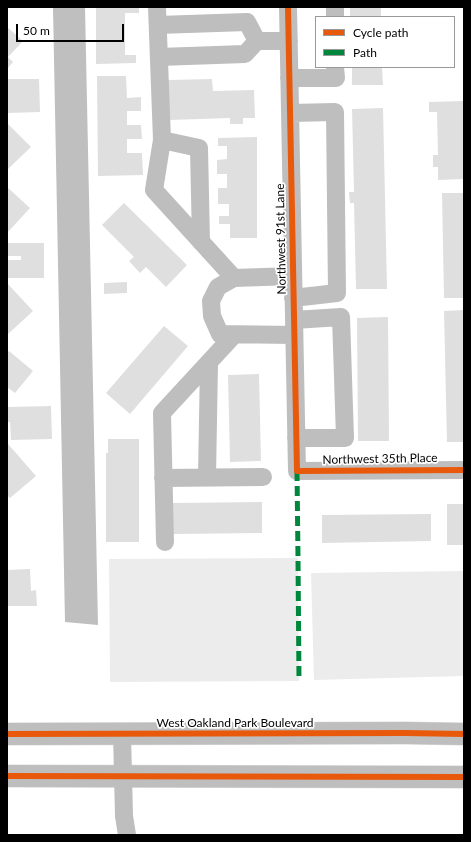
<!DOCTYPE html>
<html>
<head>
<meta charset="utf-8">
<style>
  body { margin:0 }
  #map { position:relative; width:471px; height:842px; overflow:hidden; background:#fff; font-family:Lato,sans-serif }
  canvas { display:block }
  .frame { position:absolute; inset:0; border:8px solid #000; pointer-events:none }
  .legend { position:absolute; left:315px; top:16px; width:140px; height:52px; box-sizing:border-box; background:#fff; border:1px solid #999; margin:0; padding:5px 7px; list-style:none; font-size:12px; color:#000 }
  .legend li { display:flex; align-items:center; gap:8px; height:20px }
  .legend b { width:20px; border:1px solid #999 }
  .scale { position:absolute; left:16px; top:24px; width:108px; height:18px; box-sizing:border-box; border:2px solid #000; border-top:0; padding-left:5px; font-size:12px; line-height:14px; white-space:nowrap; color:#000; -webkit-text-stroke:3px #fff; paint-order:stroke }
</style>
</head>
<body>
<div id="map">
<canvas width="471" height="842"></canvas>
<div class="frame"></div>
<ul class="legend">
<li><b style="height:5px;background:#e8590c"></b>Cycle path</li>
<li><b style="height:5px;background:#00873e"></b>Path</li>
</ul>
<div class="scale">50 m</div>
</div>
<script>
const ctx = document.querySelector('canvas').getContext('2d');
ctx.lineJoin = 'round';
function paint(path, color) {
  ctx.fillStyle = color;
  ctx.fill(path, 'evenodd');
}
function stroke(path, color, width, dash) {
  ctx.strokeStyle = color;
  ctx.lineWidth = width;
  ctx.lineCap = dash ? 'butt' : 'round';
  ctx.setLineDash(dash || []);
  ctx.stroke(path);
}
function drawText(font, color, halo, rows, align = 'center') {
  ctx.font = font + ' Lato,sans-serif';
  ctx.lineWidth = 3.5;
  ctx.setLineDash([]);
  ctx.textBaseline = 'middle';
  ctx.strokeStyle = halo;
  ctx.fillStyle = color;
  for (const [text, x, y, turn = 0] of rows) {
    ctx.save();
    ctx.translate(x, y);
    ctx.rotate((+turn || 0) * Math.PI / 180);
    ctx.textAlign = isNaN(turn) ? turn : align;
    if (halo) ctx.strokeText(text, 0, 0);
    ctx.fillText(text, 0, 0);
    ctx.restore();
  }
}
const green = new Path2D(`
  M298,558L299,681L110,682L109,559Z
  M464,571V676L314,680L311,573Z`);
const water = new Path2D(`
  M53,7H85L98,625L65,622Z`);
const building = new Path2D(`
  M96,7H139V13H125V55H136V63L96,64Z
  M350,7H381V17H350Z
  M7,27L23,41L8,57L13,62L7,69Z
  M352,67H382L383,85H352Z
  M97,76H126L127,98L141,97V111H127V125H141L142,139H127V153H142L143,175L98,176Z
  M7,79H39L40,112L7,113Z
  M212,79L213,91L254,90L255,118H243V124H230V118L169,120L168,80Z
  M463,101L464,179L438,180V167H433V155H438L437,112H429V102Z
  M383,108L387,289H356L354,203H350L349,192H354L352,109Z
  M7,123L31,147L7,170Z
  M257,137V238H230V224H219V216H229V204H218V188H227V174H217V160L227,159V146H218V138Z
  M7,187L30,208L7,233Z
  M442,193H464V298H444Z
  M124,203L187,265L166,287L146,267L140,273L129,261L134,257L102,225Z
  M7,243H44V278H8V260H21V256H7Z
  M127,282V293L104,294V283Z
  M7,283L33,311L8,334L7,333Z
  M464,310V442H447L444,311Z
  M388,317L389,441H358L357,318Z
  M164,326L188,346L130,414L106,393Z
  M9,351L33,371L15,393L7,387V353Z
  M259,374L261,461L230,462L228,375Z
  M51,406L52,439L11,440L10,422H8V407Z
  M108,439H139V542H106V453H108Z
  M8,444L36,476L10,498L7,495V445Z
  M262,502V533L173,534V503Z
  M447,504H464V545H447Z
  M431,514V541L322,543V515Z
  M30,569L31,591L36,590L37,606H7V570Z`);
const minor = new Path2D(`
  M157,7L162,140
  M288,7L297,471L464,470
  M335,7V17
  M158,25L247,22L257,41H289
  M159,57L245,54L257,41
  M289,78H336L335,67
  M290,113L335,112L337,293L293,298
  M201,242L199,148L162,140L154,190L234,278
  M293,276L234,278L218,287L211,301L212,316L220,334L294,335
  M294,320L341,317L345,438H296
  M207,477L209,363
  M163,478L263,477
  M165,542L162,413L234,335
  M122,734L124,816L127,835`);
const major = new Path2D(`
  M7,734L405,733L464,734
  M7,776L464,777`);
const quiet = new Path2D(`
  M297,471L298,558L299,681`);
const cycleway = new Path2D(`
  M288,7L297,471L464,470
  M7,734L405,733L464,734
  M7,776L464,777`);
const streetNames = [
  ["Northwest 91st Lane",281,239,-91],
  ["Northwest 35th Place",380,459,-1],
  ["West Oakland Park Boulevard",235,723]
];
paint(green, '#ececec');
paint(water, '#bfbfbf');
paint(building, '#dfdfdf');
stroke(major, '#dbdbdb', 23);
stroke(minor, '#bebebe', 18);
stroke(major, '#bebebe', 22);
stroke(quiet, '#00873e', 5, [10, 5]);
stroke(cycleway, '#e8590c', 6);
drawText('12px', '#000', '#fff', streetNames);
</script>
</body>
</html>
